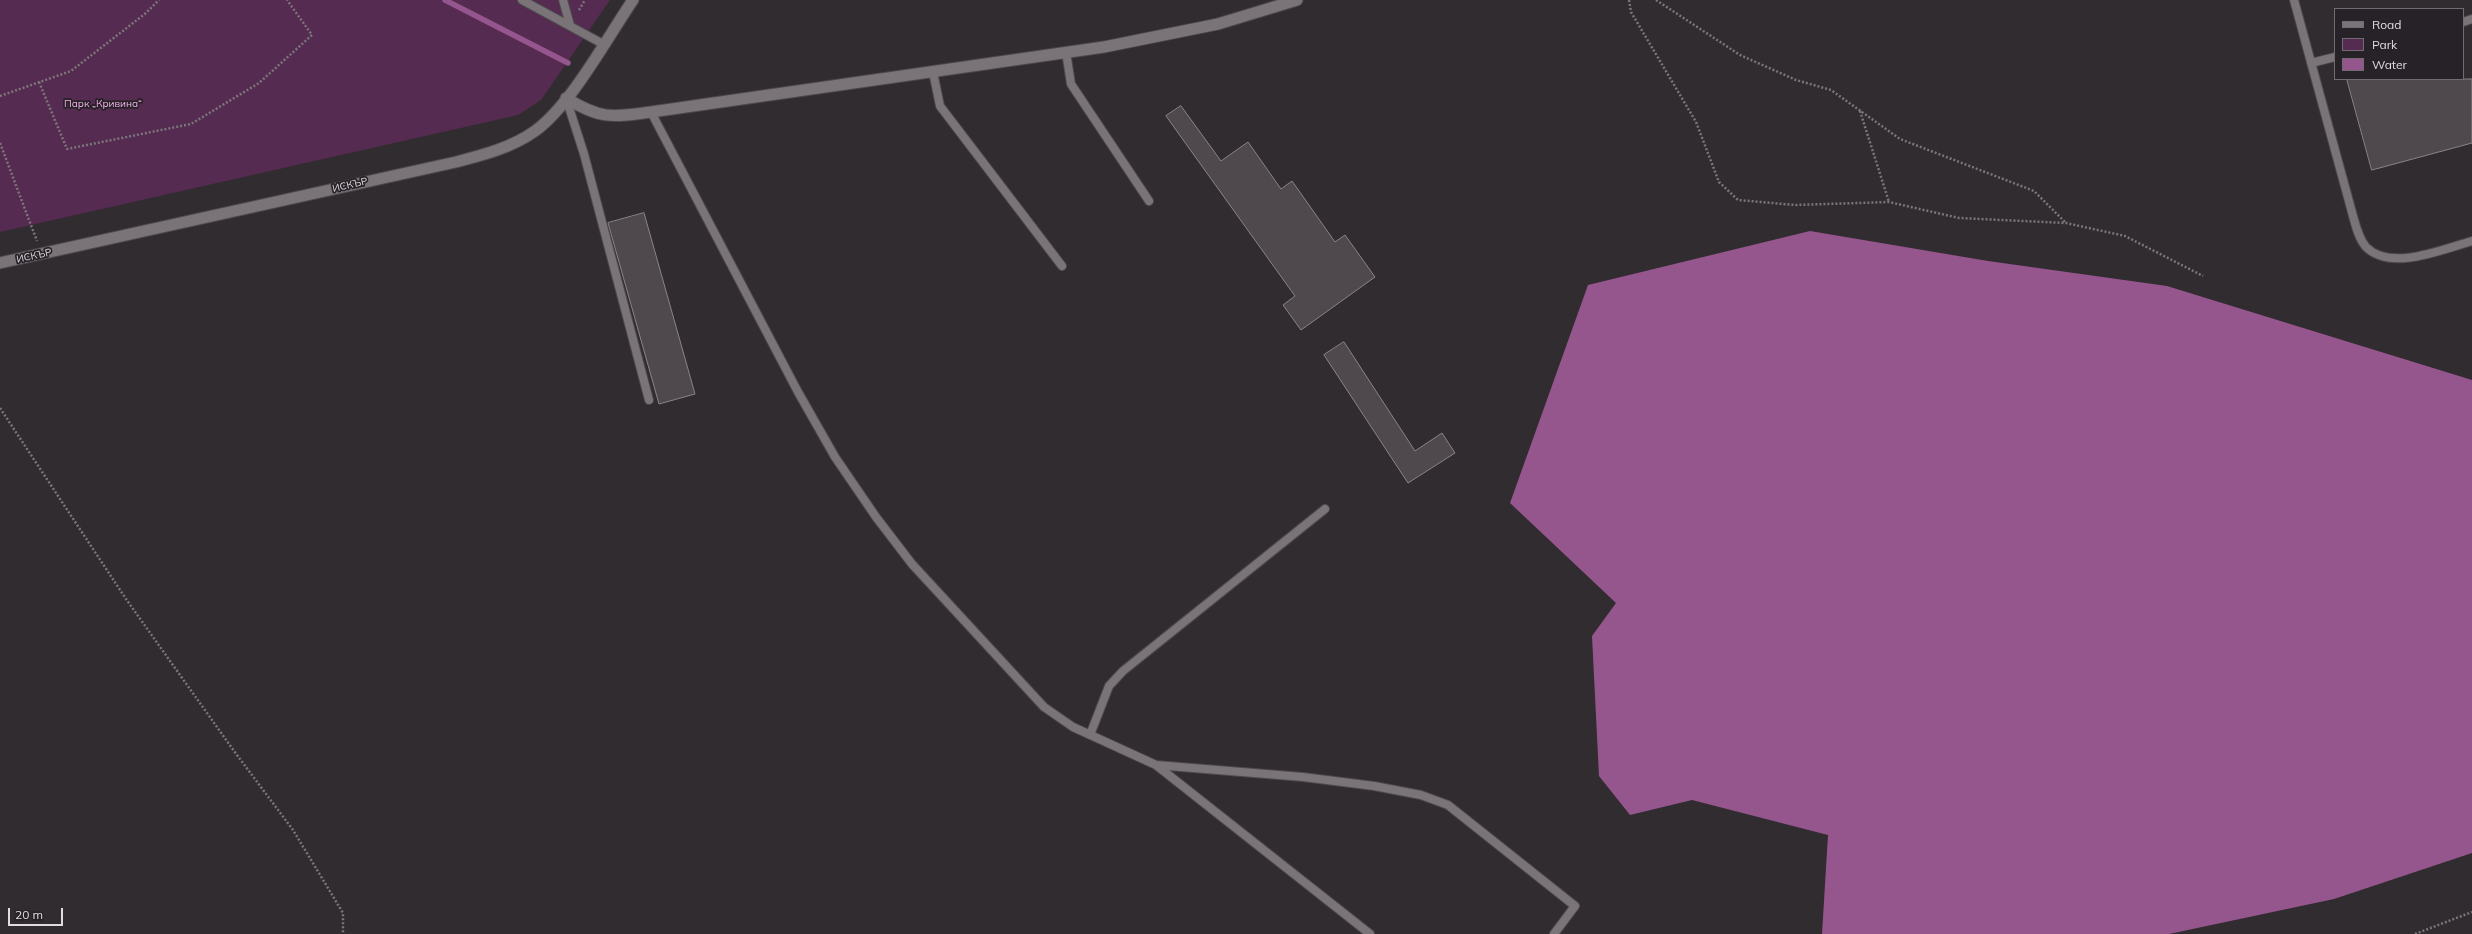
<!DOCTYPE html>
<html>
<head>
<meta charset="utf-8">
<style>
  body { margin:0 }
  #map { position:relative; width:2472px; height:934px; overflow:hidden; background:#312c30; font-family:Mulish,sans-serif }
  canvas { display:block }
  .legend { position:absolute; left:2334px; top:8px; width:130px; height:72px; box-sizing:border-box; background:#272227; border:1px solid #716c71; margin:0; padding:5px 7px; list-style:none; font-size:12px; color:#e0dcdf }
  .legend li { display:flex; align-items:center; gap:8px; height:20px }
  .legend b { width:20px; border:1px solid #716c71 }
  .scale { position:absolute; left:8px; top:908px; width:55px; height:18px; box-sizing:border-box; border:2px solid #e0dcdf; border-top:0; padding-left:5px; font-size:12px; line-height:14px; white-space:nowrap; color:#e0dcdf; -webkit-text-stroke:3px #272227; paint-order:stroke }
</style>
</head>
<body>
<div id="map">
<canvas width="2472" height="934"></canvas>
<ul class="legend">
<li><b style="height:5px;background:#7a7479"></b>Road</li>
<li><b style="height:11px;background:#562b51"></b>Park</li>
<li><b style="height:11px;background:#95568d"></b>Water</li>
</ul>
<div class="scale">20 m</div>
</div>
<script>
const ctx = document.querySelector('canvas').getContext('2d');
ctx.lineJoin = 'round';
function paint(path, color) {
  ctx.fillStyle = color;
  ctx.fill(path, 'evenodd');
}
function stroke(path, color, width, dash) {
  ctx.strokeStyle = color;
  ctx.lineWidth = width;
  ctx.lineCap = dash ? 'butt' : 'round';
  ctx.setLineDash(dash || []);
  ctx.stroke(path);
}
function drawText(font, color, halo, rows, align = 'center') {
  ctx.font = font + ' Mulish,sans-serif';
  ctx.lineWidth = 3.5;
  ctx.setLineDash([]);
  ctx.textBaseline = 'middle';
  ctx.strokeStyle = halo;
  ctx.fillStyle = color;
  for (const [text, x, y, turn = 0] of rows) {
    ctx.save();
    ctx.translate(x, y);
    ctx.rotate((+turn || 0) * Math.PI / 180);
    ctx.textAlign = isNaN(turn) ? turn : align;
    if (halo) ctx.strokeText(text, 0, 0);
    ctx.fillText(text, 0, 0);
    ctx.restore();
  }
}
const green = new Path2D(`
  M0,0H610L541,100L518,115L0,232Z`);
const water = new Path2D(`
  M1810,231L1988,261L2167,286L2472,380V853L2334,899L2169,934H1822L1828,835L1692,800L1630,815L1599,776L1592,636L1616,603L1510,503L1588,285Z`);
const stream = new Path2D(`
  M445,0L568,63`);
const building = new Path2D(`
  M2347,79H2472V143L2372,170Z
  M1181,106L1221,161L1248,142L1281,189L1292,181L1335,242L1345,235L1375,277L1301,330L1283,305L1295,296L1166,116Z
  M644,213L695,394L659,404L608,223Z
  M1344,342L1415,451L1442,433L1455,453L1408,483L1324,355Z`);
const path = new Path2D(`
  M1629,0L1631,12L1696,122L1719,182L1738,200L1795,205L1889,202L1959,218L2066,223L2125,236L2203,276
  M1656,0L1740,55L1796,80L1831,90L1900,139L2034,191L2066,223
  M579,10L585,0
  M39,82L67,149L191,124L259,83L312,35L287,0
  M0,96L71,71L146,13L159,0
  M1860,111L1889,202
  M0,143L37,241
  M0,408L126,599L234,751L293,830L343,913V934
  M2415,934L2472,912`);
const service = new Path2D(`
  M522,0L603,44
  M563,0L570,25
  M2294,0L2353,216C2356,227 2359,239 2366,247C2391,272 2443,249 2472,241
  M2463,22L2472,19
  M1066,52L1071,84L1149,201
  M2311,63L2335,57
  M933,72L940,106L1062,266
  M566,98L584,154L649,400
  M651,112L798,392L835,457L876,517L912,564L1044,707L1073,727L1156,765L1370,934
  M1090,735L1109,686L1123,671L1325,509
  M1156,765L1303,777L1374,786L1421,795L1448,805L1575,906L1554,934`);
const minor = new Path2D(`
  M566,98C601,120 613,117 651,112L1104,47L1218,24L1297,0
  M0,263L456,162C483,155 511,148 535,131C571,105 607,38 633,0`);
const parkNames = [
  ["Парк „Кривина“",103,104]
];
const streetNames = [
  ["ИСКЪР",350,185,-13],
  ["ИСКЪР",34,256,-12]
];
paint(green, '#562b51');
paint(water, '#95568d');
stroke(stream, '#95568d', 5.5);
paint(building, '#4f494e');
stroke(building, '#8a8489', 1);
stroke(service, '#4d494c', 10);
stroke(minor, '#4d494c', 13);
stroke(path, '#7b767a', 2.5, [2, 2]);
stroke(service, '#7a7479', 8);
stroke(minor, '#7a7479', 11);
drawText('10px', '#f7b0ed', '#272227', parkNames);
drawText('10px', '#e0dcdf', '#272227', streetNames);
</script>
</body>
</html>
